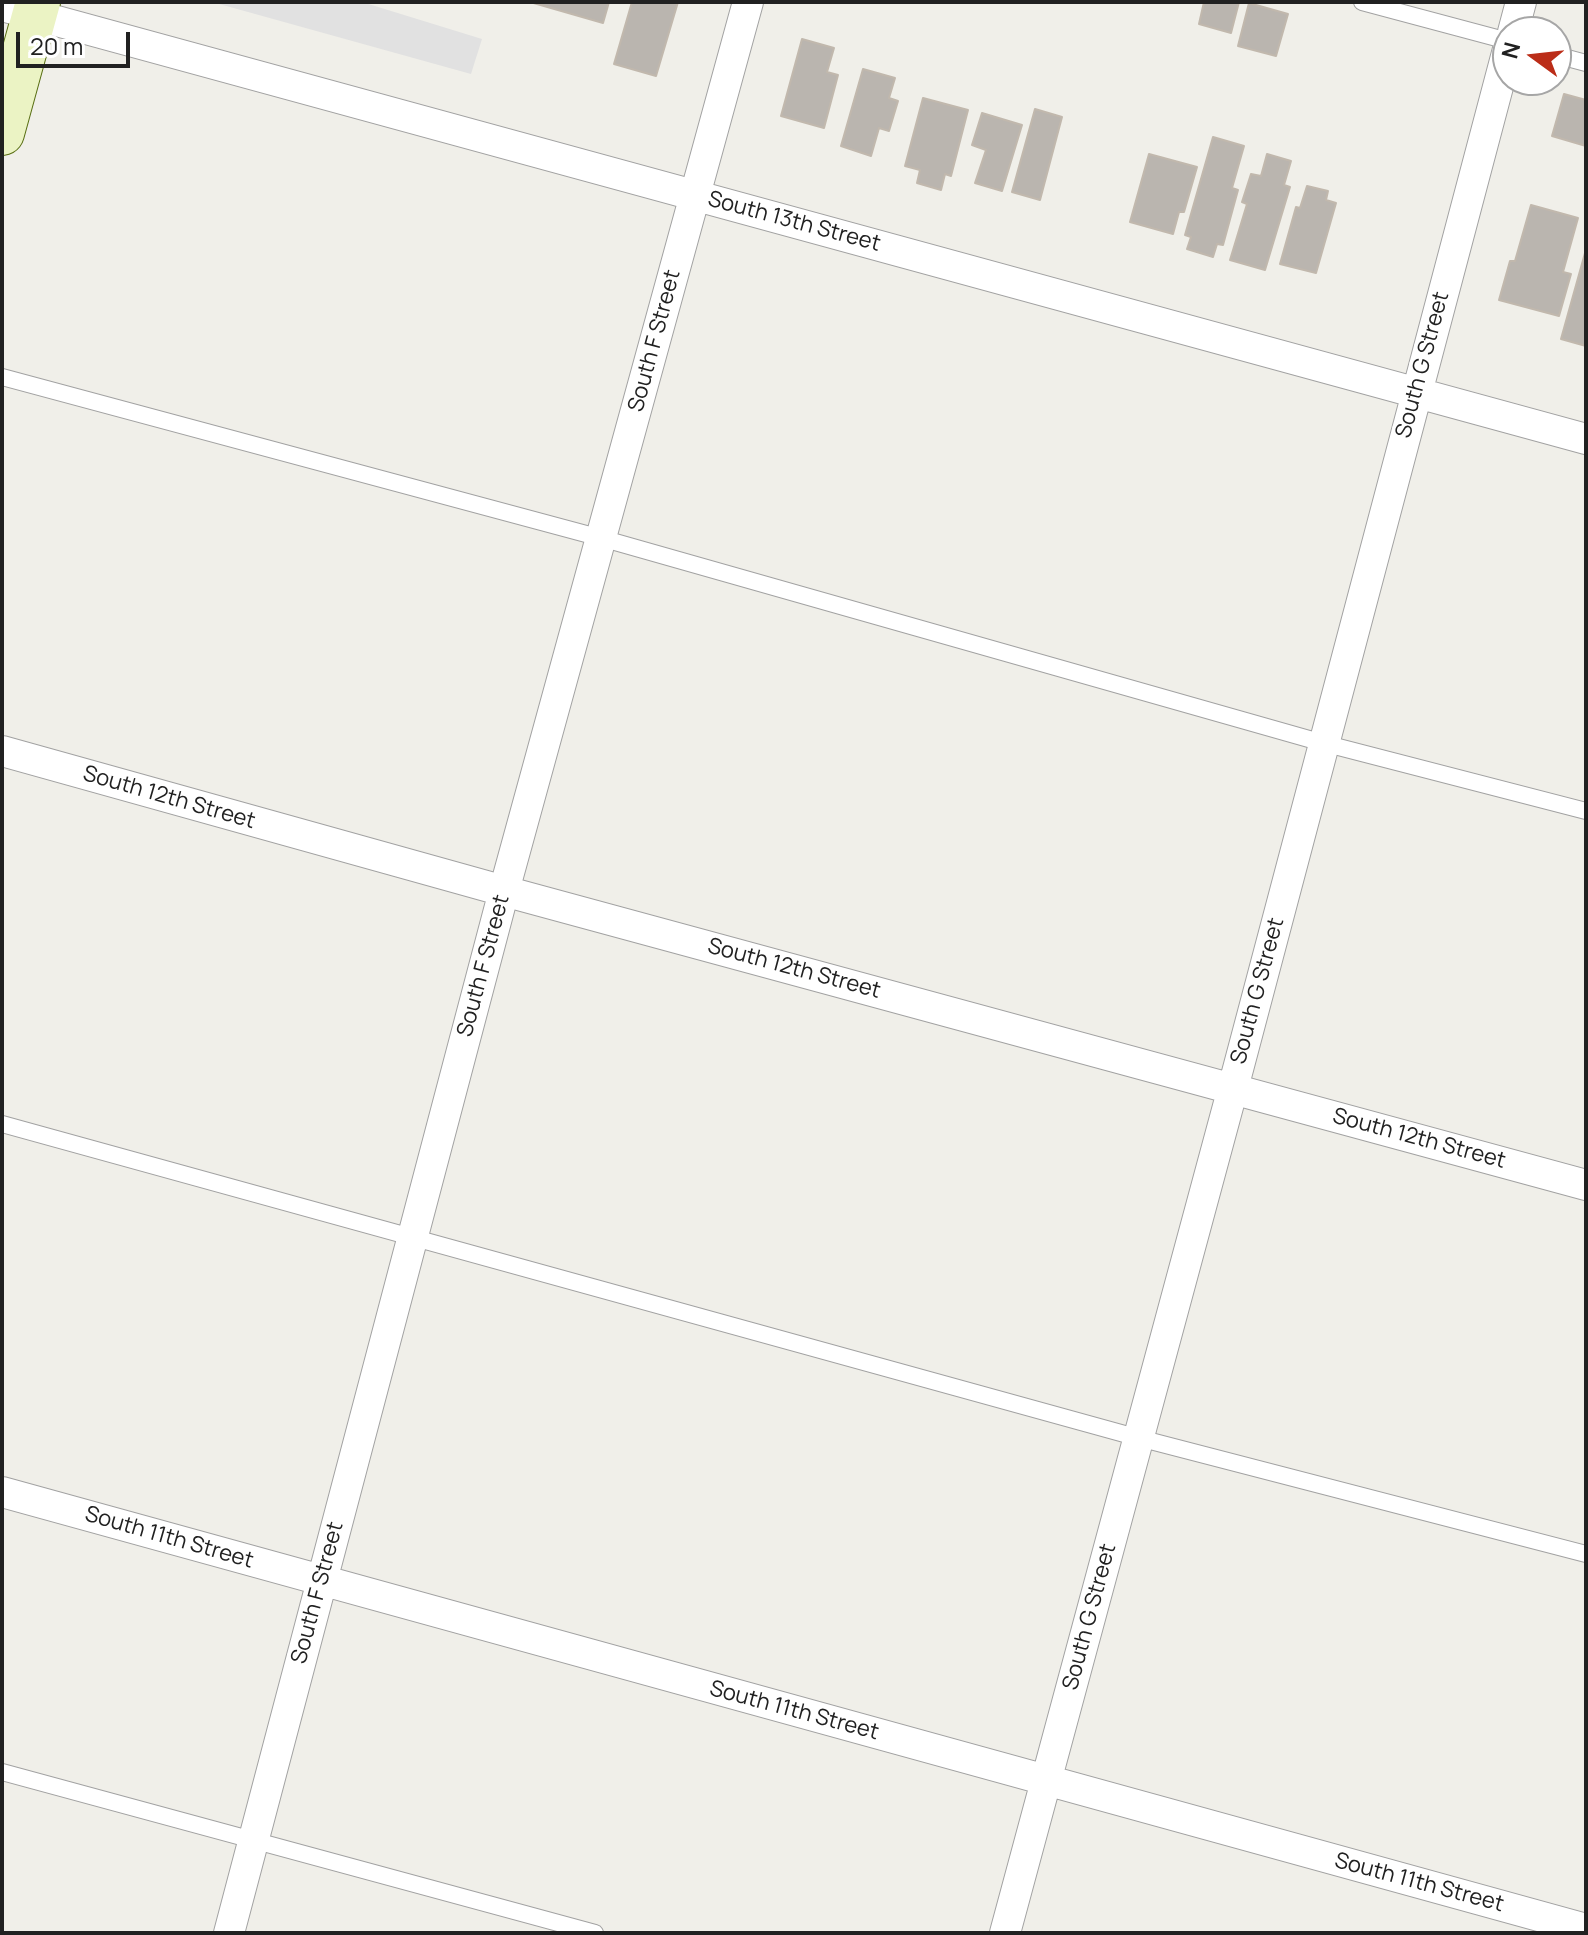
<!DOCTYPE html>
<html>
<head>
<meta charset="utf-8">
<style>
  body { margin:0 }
  #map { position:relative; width:1588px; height:1935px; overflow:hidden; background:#f0efe9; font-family:Manrope,sans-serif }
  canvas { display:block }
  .frame { position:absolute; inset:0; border:4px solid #212121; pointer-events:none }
  .north { position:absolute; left:1492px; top:16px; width:80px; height:80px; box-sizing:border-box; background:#fff; border:2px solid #a6a6a6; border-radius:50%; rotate:285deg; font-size:22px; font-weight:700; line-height:32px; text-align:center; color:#212121 }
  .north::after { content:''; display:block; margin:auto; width:28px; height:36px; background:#bb2d18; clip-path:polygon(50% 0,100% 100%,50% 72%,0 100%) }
  .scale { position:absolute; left:16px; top:32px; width:114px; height:36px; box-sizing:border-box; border:4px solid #212121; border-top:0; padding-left:10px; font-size:24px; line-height:28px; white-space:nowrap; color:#212121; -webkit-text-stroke:6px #fff; paint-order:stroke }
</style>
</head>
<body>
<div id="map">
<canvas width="1588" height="1935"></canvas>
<div class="frame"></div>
<div class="north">N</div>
<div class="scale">20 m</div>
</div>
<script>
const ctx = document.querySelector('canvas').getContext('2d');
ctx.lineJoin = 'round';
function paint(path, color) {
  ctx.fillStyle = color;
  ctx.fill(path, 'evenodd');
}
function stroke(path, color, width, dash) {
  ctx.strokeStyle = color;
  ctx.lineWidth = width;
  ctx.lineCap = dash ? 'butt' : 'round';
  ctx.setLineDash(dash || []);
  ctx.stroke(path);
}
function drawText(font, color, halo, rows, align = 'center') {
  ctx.font = font + ' Manrope,sans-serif';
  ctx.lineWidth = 7;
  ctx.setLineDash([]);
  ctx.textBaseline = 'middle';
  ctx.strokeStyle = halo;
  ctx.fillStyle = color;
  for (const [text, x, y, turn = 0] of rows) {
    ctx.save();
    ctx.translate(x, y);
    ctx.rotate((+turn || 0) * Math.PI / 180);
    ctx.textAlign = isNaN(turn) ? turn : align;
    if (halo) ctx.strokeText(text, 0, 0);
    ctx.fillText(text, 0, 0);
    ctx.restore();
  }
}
const parking = new Path2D(`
  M212,2H362L482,39L471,74Z`);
const building = new Path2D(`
  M530,2H609L603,23Z
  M632,2H678L656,76L614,64Z
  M1204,2H1239L1231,33L1199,24Z
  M1249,3L1288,14L1276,56L1238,46Z
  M802,39L834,48L827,72L838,75L824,128L781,116Z
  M863,69L895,78L889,98L898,101L889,131L879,128L871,156L841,146Z
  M1564,94L1586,100V146L1552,136Z
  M923,98L968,110L951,176L945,174L941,190L917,183L920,170L905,166Z
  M1035,109L1062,117L1040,200L1012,192Z
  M982,113L1022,125L1002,191L975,183L986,150L972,145Z
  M1213,137L1244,146L1232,188L1238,190L1223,245L1217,244L1213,257L1187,249L1191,237L1185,235Z
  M1149,154L1197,167L1184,212H1179L1173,234L1130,222Z
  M1267,154L1291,161L1284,185L1290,187L1265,270L1230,260L1247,204L1242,202L1251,174L1261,176Z
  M1307,186L1328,191L1326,200L1336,203L1316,273L1280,264L1296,207L1300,208Z
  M1531,205L1578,218L1563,272L1571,274L1559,316L1499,300L1510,261H1515Z
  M1585,253H1586V346L1561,339Z`);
const lane = new Path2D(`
  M1362,2L1508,41
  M1556,55L1586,63
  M2,377L601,538L1323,743L1586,811
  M2,1124L1139,1438L1586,1554
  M2,1772L595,1933`);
const street = new Path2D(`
  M2,6L1586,439
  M1513,32L1521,2
  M2,751L504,891L1586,1185
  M2,1492L1586,1929
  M229,1933L504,891L748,2
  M1005,1933L1233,1088L1508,49`);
const secondary = new Path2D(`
  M2,133L38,2`);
const streetNames = [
  ["South 13th Street",794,222,15],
  ["South F Street",655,341,-75],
  ["South G Street",1423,365,-75],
  ["South 12th Street",169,798,16],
  ["South F Street",484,966,-75],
  ["South 12th Street",794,969,15],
  ["South G Street",1258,991,-75],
  ["South 12th Street",1419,1139,15],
  ["South 11th Street",169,1538,16],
  ["South F Street",318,1593,-75],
  ["South G Street",1090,1617,-75],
  ["South 11th Street",794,1711,15],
  ["South 11th Street",1419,1883,15]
];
paint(parking, '#e1e1e1');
paint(building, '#bab5af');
stroke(building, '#c1b8ad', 2);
stroke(lane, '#a2a2a2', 18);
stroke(street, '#a2a2a2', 32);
stroke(secondary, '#586e12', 46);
stroke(lane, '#fff', 16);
stroke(street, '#fff', 30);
stroke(secondary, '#ebf3c4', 44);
drawText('22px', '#212121', '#fff', streetNames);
</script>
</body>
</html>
